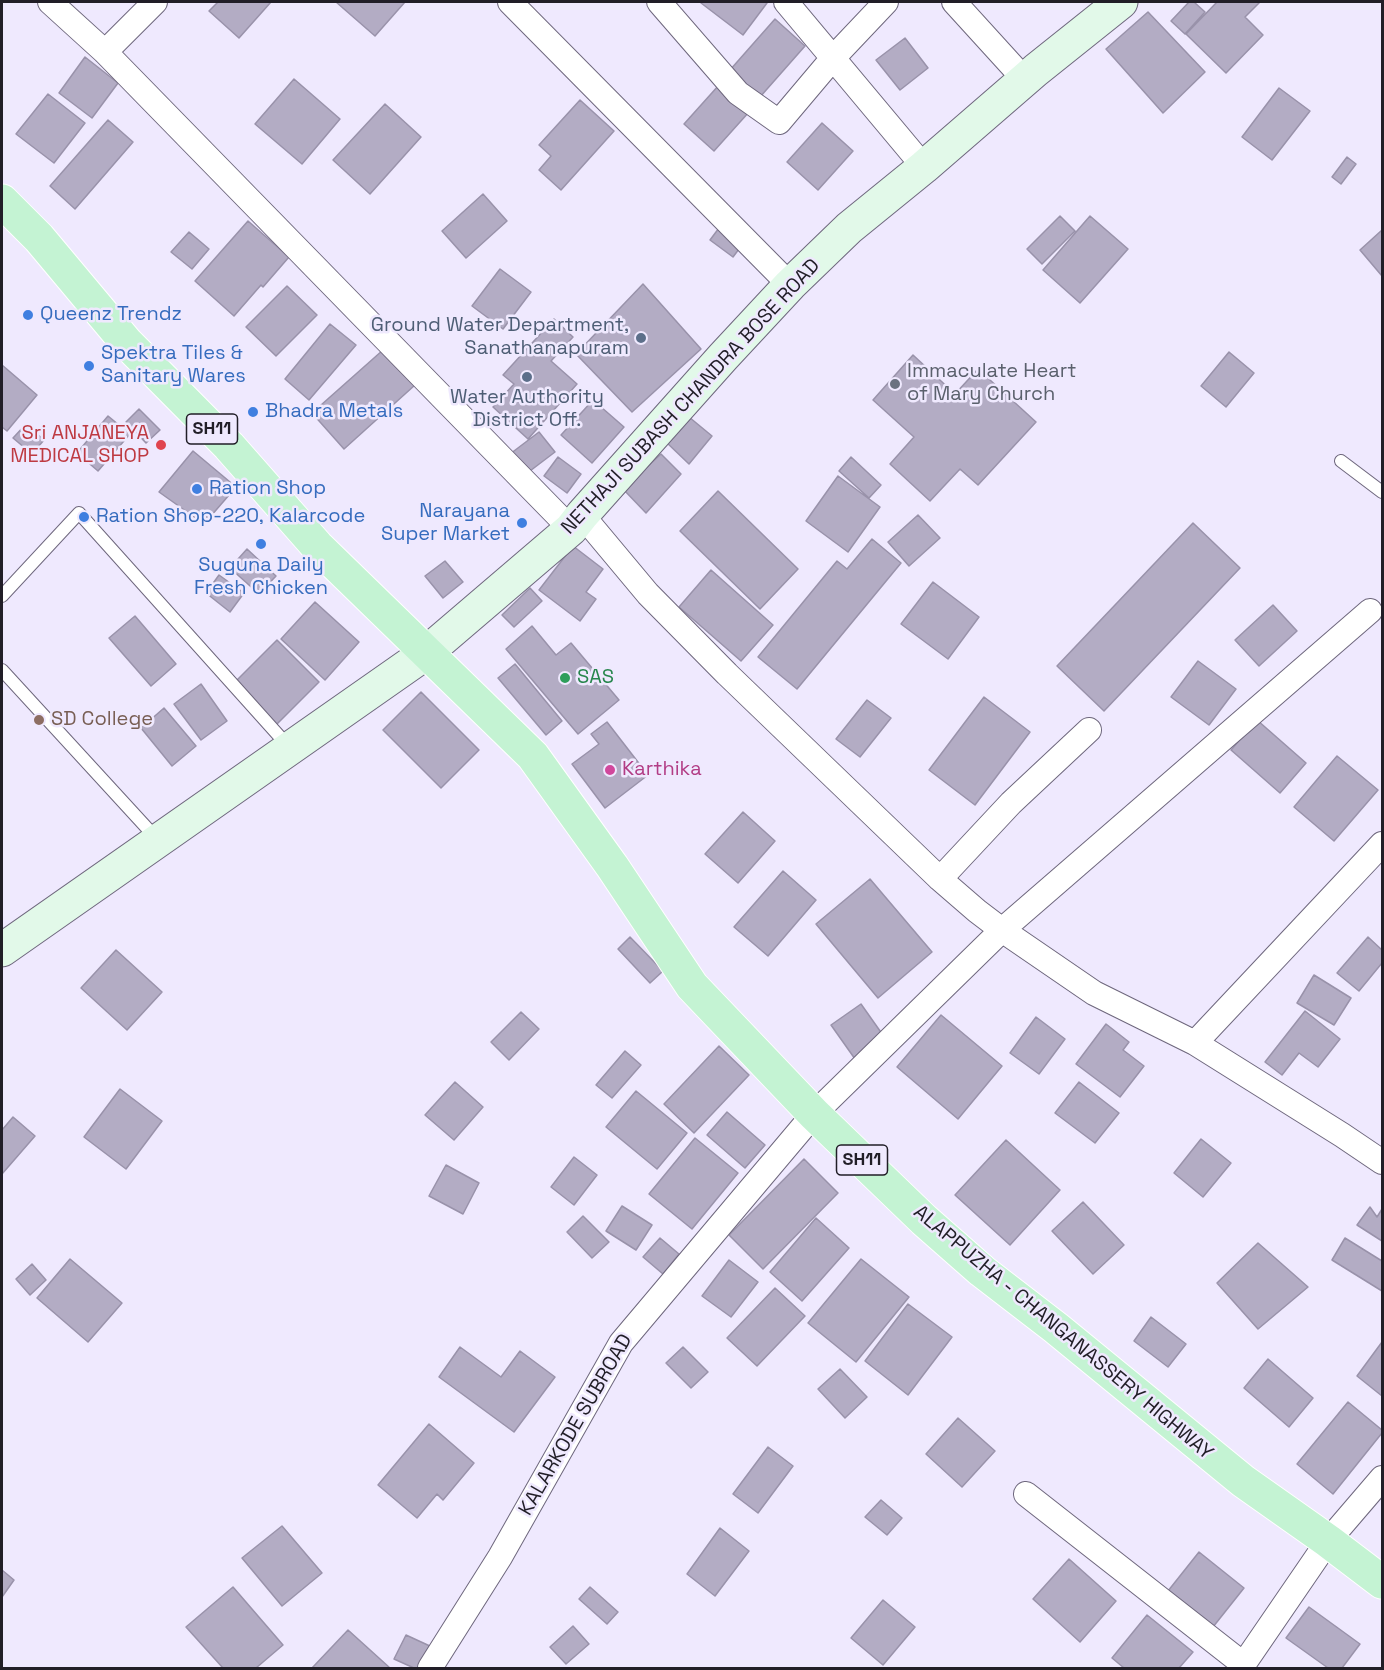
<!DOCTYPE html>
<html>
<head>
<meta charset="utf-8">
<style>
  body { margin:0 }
  #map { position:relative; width:1384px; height:1670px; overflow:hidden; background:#efe9fe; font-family:"Space Grotesk",sans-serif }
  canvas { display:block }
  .frame { position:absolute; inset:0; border:3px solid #211e27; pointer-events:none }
</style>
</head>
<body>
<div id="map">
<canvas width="1384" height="1670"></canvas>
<div class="frame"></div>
</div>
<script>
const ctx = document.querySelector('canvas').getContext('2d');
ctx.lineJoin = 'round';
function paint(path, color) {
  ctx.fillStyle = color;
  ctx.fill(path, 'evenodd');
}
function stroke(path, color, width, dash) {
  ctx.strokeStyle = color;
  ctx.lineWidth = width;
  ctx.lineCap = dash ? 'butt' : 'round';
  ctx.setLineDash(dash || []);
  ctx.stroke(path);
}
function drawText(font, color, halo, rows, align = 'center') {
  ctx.font = font + ' "Space Grotesk",sans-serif';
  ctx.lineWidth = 5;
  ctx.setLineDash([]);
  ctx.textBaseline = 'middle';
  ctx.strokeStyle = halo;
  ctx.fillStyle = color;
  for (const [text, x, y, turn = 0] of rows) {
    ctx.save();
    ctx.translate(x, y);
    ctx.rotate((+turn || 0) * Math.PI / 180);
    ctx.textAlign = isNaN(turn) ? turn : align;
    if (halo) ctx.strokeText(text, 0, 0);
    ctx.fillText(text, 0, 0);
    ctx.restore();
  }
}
const building = new Path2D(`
  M218,2H271L239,38L209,11Z
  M336,2H405L375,36Z
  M702,2H765L767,3L743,35L701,3Z
  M1189,2H1194L1205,12L1185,34L1171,21Z
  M1217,2H1260L1245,17L1263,35L1226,73L1186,34Z
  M1148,12L1205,72L1163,113L1106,49Z
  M775,19L805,46L760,97L730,70Z
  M905,38L928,68L900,90L876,60Z
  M85,57L118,83L92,118L59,93Z
  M294,79L340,119L302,164L255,124Z
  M719,85L749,112L714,151L684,124Z
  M1279,88L1310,111L1272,160L1242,137Z
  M48,94L85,123L54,163L16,134Z
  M580,100L614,131L561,190L539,170L551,156L539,145Z
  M385,104L421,137L370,194L333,160Z
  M108,120L133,142L75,209L50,186Z
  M822,123L853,151L818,190L787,162Z
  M1347,157L1356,164L1341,184L1332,177Z
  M483,194L507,221L466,258L442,231Z
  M1060,216L1075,231L1042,264L1027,249Z
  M1090,216L1128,249L1080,303L1043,270Z
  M248,221L289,257L263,287L261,285L234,316L195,281Z
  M722,224L745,241L733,257L710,240Z
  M1382,230V276L1360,250Z
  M189,232L209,249L192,269L171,252Z
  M500,269L531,292L503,329L472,306Z
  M643,284L701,349L632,412L576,354Z
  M287,286L317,315L276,356L246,327Z
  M554,319L573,337L551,361L577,384L528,439L493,407L514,384L503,375Z
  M330,324L356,345L309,400L285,379Z
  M383,350L415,385L344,449L312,413Z
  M1229,352L1254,373L1226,407L1201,386Z
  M913,355L955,394L978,369L1036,422L978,485L960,469L930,501L890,464L914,437L873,400Z
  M2,365L37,395L7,431L2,427Z
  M593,400L624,427L592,463L561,435Z
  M139,409L160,430L146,443L126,422Z
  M108,416L130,434L98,471L77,453Z
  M689,417L712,436L689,464L665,441Z
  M26,424L44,440L32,454L13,438Z
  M539,432L555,452L526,474L510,454Z
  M193,451L236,487L204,524L159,492Z
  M661,454L681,474L646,513L623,489Z
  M558,457L581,474L567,493L544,476Z
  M851,457L881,485L869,498L839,471Z
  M838,476L880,507L848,552L806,521Z
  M718,491L798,569L760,609L680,531Z
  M918,515L940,538L909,566L888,542Z
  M1193,523L1240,568L1104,711L1057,666Z
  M872,539L901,563L797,689L758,657L837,561L847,569Z
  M573,546L603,569L586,592L596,599L580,621L539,590Z
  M247,549L276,576L259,594L230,568Z
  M445,561L463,582L443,598L425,576Z
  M711,570L773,625L741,661L679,607Z
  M219,575L244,593L230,612L206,593Z
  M933,582L979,617L948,659L901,624Z
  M530,588L542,601L514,627L502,615Z
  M315,602L359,642L325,680L281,639Z
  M1273,605L1297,631L1259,666L1235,640Z
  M135,616L176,664L151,686L109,638Z
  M532,626L556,655L571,643L619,700L578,734L506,649Z
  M277,640L319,682L276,725L234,683Z
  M1198,661L1236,689L1209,725L1171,697Z
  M515,664L562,721L546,735L498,678Z
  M201,684L227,721L201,740L174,704Z
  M421,692L479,750L441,788L383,730Z
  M984,697L1030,732L975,805L929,770Z
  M867,700L891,718L860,757L836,739Z
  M164,708L196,746L172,766L141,728Z
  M1257,720L1306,763L1280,793L1231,750Z
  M607,722L648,775L605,808L572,764L599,744L591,734Z
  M1337,756L1378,790L1334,841L1294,807Z
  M743,812L775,841L738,883L705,854Z
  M783,871L816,900L768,956L734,927Z
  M870,879L932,952L878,998L816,924Z
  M630,937L663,971L650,983L618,949Z
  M1368,937L1382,950V963L1359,991L1337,973Z
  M116,950L162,992L127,1030L81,988Z
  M1314,975L1351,998L1334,1025L1297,1003Z
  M861,1004L885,1038L855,1059L831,1025Z
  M1305,1011L1340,1039L1318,1067L1299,1053L1282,1075L1265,1062Z
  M521,1012L539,1029L509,1060L491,1042Z
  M941,1015L1002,1066L958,1119L897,1067Z
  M1036,1017L1065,1039L1039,1074L1010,1053Z
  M1106,1024L1129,1042L1123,1050L1144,1066L1120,1097L1076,1064Z
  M719,1046L749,1075L694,1133L664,1104Z
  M625,1051L641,1065L612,1098L596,1085Z
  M455,1082L483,1107L454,1140L425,1115Z
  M1079,1082L1119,1113L1095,1143L1055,1113Z
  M120,1089L162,1121L126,1169L84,1137Z
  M636,1091L687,1133L657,1169L606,1127Z
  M727,1112L765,1145L745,1168L707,1135Z
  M13,1117L35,1136L2,1174V1130Z
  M695,1138L738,1173L692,1229L649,1194Z
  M1201,1139L1231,1163L1203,1197L1174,1173Z
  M1006,1140L1060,1190L1010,1245L955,1195Z
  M574,1157L597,1175L574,1205L551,1187Z
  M804,1159L838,1193L763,1269L729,1235Z
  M446,1165L479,1183L463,1214L429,1196Z
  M1083,1202L1124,1245L1093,1274L1052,1231Z
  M622,1206L652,1225L636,1250L606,1231Z
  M1370,1207L1377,1217L1382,1209V1241L1357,1225Z
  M583,1216L609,1242L592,1258L567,1232Z
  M816,1218L849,1248L802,1301L770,1272Z
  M660,1238L679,1254L663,1274L643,1257Z
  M1345,1238L1382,1261V1291L1332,1260Z
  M1258,1243L1308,1287L1258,1329L1217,1283Z
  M70,1259L122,1303L88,1342L37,1298Z
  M861,1259L909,1297L856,1362L808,1323Z
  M729,1260L758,1282L731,1317L702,1296Z
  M32,1264L46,1280L30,1295L16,1279Z
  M775,1288L805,1316L757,1366L727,1338Z
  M908,1304L952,1337L908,1395L865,1361Z
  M1151,1317L1186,1344L1168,1367L1134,1341Z
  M1382,1342V1396L1357,1376Z
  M460,1347L501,1377L520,1351L555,1377L514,1432L439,1377Z
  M683,1347L708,1372L691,1388L666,1363Z
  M1268,1359L1313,1398L1289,1427L1244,1388Z
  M840,1369L867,1397L845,1418L818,1389Z
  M1348,1402L1382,1430V1433L1333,1494L1297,1464Z
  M958,1418L995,1451L962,1487L926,1454Z
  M429,1424L474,1463L443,1500L437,1494L417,1518L378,1485Z
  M768,1447L793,1466L758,1513L733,1494Z
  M881,1500L902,1518L887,1535L865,1517Z
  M282,1526L322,1573L282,1606L242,1558Z
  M720,1528L749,1551L715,1596L687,1574Z
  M1199,1552L1244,1588L1213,1627L1168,1591Z
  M1069,1559L1116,1601L1080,1642L1033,1599Z
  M2,1570L14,1580L2,1597Z
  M233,1587L283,1645L256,1668H223L186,1627Z
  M590,1587L618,1612L607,1624L579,1599Z
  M883,1600L915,1627L883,1665L851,1638Z
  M1309,1607L1360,1644L1342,1668H1328L1286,1638Z
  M1147,1615L1193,1652L1179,1668H1124L1112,1658Z
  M573,1626L589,1644L566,1664L550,1647Z
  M348,1630L390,1668H312Z
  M406,1635L432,1647L422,1668H414L394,1659Z`);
const lane = new Path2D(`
  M1341,461L1382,492
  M2,596L79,513L289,747
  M2,670L157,839`);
const street = new Path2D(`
  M50,2L105,52L571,529
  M510,2L790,285
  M659,2L738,93L779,122L833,58L886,2
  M786,2L924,167
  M954,2L1025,80
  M105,52L155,2
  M582,515L648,594L727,674L940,879L977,911L1002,930L1094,993L1195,1043L1342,1135L1382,1162
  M940,879L1011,803L1089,730
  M1195,1043L1382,844
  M1026,1494L1243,1664
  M430,1668L500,1557L621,1343L814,1114L1002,930L1370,611
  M1241,1668L1328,1541L1382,1478`);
const secondary = new Path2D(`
  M2,950L426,653L571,529L582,515L723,357L790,285L849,228L924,167L1036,70L1121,2`);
const primary = new Path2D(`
  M2,201L39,238L126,342L229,446L317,546L533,756L612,866L692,986L814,1114L924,1220L982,1271L1056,1328L1243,1481L1328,1541L1382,1582`);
const markers = [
  [28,315,6,"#3f7fe0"],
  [641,338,6,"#5c6f8a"],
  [89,366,6,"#3f7fe0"],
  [527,377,6,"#5c6f8a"],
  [895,384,6,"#6b7280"],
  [253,412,6,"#3f7fe0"],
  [161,445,6,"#e0444e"],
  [197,489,6,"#3f7fe0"],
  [84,517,6,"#3f7fe0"],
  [522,523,6,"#3f7fe0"],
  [261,544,6,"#3f7fe0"],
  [565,678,6,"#2e9e5b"],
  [39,720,6,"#8d6e63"],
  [610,770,6,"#d1479c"]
];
const shields = [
  [212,429,51],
  [862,1160,51]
];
const shieldNames = [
  ["SH11",212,429],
  ["SH11",862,1160]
];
const shopNames = [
  ["Queenz Trendz",40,315],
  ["Spektra Tiles &",101,354],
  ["Sanitary Wares",101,377],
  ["Bhadra Metals",265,412],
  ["Ration Shop",209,489],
  ["Narayana",510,512,"right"],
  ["Super Market",510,535,"right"],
  ["Ration Shop-220, Kalarcode",96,517],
  ["Suguna Daily",261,566,"center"],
  ["Fresh Chicken",261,589,"center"]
];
const serviceNames = [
  ["Ground Water Department,",629,326],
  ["Sanathanapuram",629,349],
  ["Water Authority",527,398,"center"],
  ["District Off.",527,421,"center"]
];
const worshipNames = [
  ["Immaculate Heart",907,372],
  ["of Mary Church",907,395]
];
const streetNames = [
  ["NETHAJI SUBASH CHANDRA BOSE ROAD",691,397,-47],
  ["ALAPPUZHA - CHANGANASSERY HIGHWAY",1063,1333,40],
  ["KALARKODE SUBROAD",576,1425,-60]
];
const healthNames = [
  ["Sri ANJANEYA",149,434],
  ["MEDICAL SHOP",149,457]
];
const leisureNames = [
  ["SAS",577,678]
];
const educationNames = [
  ["SD College",51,720]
];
const hotelNames = [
  ["Karthika",622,770]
];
paint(building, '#b3acc4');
stroke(building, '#9992aa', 1.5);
stroke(lane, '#6e677d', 14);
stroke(street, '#6e677d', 26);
stroke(secondary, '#6e677d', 35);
stroke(primary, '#fff', 35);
stroke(lane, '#fff', 12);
stroke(street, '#fff', 24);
stroke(secondary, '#e2f9e9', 33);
stroke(primary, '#c4f3d3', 33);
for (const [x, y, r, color] of markers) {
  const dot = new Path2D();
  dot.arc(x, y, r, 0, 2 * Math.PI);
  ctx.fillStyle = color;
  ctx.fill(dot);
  stroke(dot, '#efe9fe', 2);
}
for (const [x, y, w] of shields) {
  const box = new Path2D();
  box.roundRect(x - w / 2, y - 15, w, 30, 4.5);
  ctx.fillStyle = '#efe9fe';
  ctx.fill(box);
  stroke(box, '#211e27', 1.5);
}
drawText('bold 18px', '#211e27', null, shieldNames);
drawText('20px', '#366cbe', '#efe9fe', shopNames, 'left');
drawText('20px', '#4e5e75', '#efe9fe', serviceNames, 'right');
drawText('20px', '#5b616d', '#efe9fe', worshipNames, 'left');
drawText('20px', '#211e27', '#efe9fe', streetNames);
drawText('20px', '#be3a42', '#efe9fe', healthNames, 'right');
drawText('20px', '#27864d', '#efe9fe', leisureNames, 'left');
drawText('20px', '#785e54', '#efe9fe', educationNames, 'left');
drawText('20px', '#b23c85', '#efe9fe', hotelNames, 'left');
</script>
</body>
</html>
